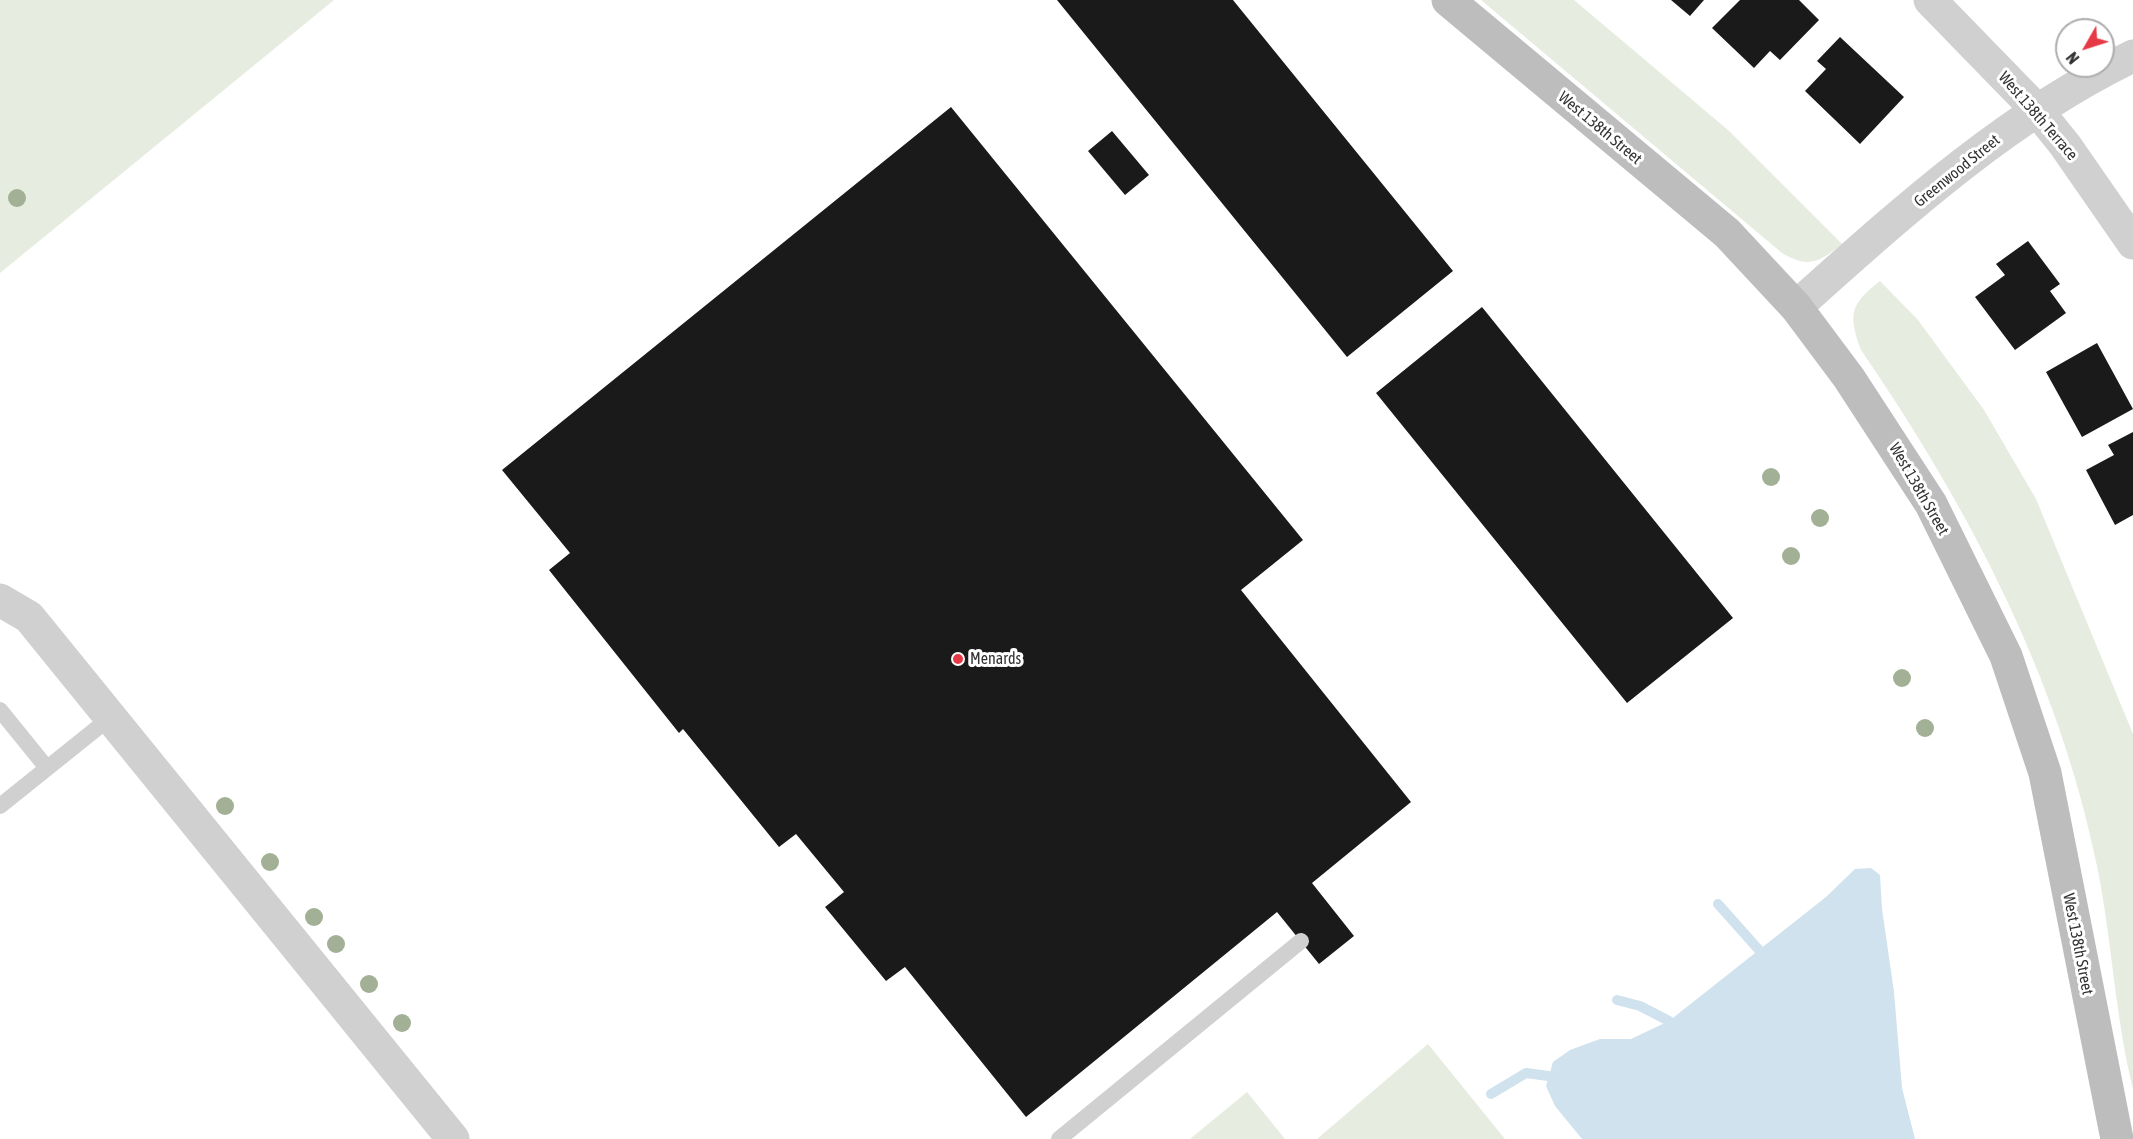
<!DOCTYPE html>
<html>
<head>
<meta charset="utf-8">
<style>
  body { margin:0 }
  #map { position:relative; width:2133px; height:1139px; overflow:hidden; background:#fff; font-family:"Asap Condensed",sans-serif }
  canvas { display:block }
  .north { position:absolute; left:2055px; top:18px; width:60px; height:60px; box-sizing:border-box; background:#fff; border:2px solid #adadad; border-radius:50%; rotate:231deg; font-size:16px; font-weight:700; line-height:24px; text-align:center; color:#333 }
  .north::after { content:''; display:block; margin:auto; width:21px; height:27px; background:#e63946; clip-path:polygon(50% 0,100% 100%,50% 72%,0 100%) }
</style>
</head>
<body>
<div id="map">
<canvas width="2133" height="1139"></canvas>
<div class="north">N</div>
</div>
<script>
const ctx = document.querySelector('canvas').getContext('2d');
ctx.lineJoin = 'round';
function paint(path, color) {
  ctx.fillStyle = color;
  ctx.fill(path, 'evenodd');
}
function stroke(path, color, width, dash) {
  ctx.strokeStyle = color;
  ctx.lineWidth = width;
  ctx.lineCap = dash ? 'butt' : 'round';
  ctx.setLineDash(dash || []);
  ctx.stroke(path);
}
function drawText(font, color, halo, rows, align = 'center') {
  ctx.font = font + ' "Asap Condensed",sans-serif';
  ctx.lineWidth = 6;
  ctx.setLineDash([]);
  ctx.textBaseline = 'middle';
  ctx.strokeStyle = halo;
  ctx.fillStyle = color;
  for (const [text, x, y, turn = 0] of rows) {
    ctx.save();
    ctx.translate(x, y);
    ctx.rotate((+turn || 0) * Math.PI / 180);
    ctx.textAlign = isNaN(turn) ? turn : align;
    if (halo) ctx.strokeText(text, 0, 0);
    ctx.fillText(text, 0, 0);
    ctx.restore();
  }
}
const green = new Path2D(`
  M0,0H334L0,273Z
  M1481,0H1574L1728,130L1842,244C1819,262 1809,269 1782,253Z
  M1880,281L1918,320L1984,410L2036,499L2133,734V1089C2115,1016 2112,940 2097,866C2059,678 1968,506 1861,350C1848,315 1850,304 1880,281Z
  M1428,1044L1505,1139H1317Z
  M1247,1092L1285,1139H1190Z`);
const water = new Path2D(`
  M1871,868L1880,875L1882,909L1894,992L1902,1088L1915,1139H1582L1555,1106L1546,1086L1553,1062L1570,1050L1600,1039H1631L1669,1021L1826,897L1855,869Z`);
const stream = new Path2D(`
  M1718,904L1759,950
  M1617,1000L1640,1006L1669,1021
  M1491,1094L1526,1073L1548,1076`);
const building = new Path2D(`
  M1057,0H1233L1453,271L1347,357Z
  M1671,0H1704L1690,16Z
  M1740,0H1799L1819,20L1780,60L1770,51L1754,68L1712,28Z
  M1840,37L1904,97L1860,144L1805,91L1826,69L1817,61Z
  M951,107L1303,540L1241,590L1411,802L1312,883L1354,936L1319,964L1277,912L1026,1117L905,967L886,981L825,907L844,892L796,834L779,847L683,729L679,733L549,570L570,553L502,470Z
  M1112,131L1149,175L1125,195L1088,151Z
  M2028,241L2060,284L2050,291L2066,313L2015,350L1975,297L2005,275L1996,264Z
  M1482,307L1733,618L1627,703L1376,393Z
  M2097,343L2133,409L2082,437L2046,372Z
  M2133,432V515L2115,525L2086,470L2114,455L2108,445Z`);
const lane = new Path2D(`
  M0,710L47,768
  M0,806L111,717
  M1059,1139L1301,941`);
const street = new Path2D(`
  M1930,0L2036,109L2065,145L2133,243
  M1796,307C1900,214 2006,117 2133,56
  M0,600L29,617L453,1139`);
const secondary = new Path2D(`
  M1448,0L1727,233L1796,307L1849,378L1931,504L2006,656L2045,773L2117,1139`);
const trees = [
  [17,198],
  [1771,477],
  [1820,518],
  [1791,556],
  [1902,678],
  [1925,728],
  [225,806],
  [270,862],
  [314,917],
  [336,944],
  [369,984],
  [402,1023]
];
const markers = [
  [958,659,6,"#e63946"]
];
const streetNames = [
  ["West 138th Terrace",2038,116,49],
  ["West 138th Street",1600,128,40],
  ["Greenwood Street",1957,171,-39],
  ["West 138th Street",1919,489,60],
  ["West 138th Street",2078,944,79]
];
const poiNames = [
  ["Menards",970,659]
];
paint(green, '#e6ecdf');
paint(water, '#cfe2ee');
stroke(stream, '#cfe2ee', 10);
paint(building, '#1a1a1a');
stroke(lane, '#d0d0d0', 16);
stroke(street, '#d0d0d0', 33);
stroke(secondary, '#bdbdbd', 33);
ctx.fillStyle = '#a2b095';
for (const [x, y] of trees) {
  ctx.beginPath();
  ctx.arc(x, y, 9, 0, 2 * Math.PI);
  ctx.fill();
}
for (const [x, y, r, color] of markers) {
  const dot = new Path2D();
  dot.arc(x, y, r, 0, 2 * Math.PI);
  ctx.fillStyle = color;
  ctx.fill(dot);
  stroke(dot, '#fff', 2);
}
drawText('16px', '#333', '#fff', streetNames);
drawText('16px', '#333', '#fff', poiNames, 'left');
</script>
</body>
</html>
